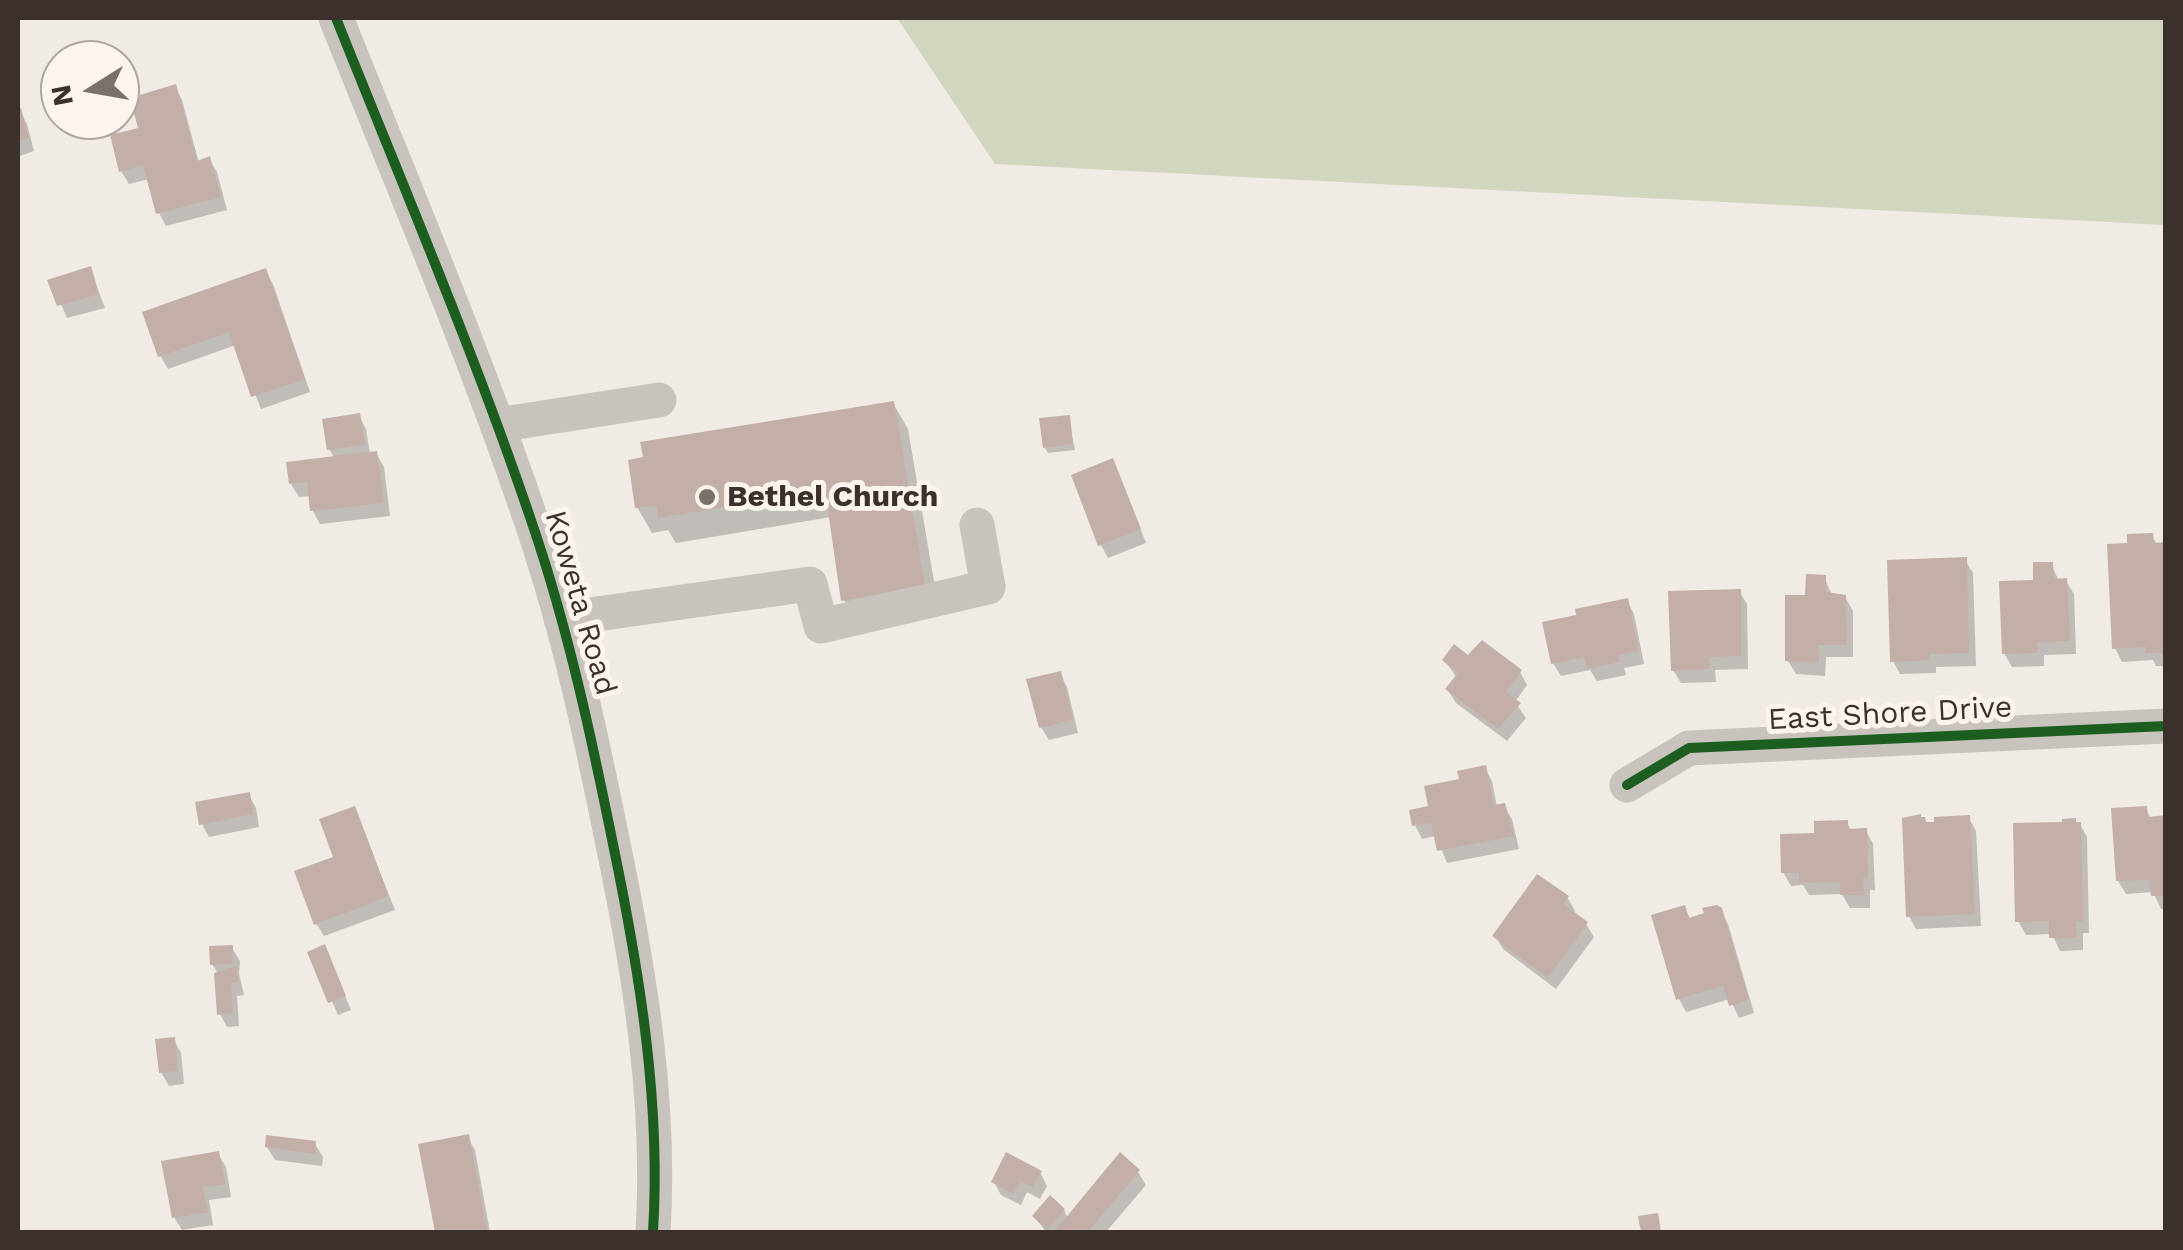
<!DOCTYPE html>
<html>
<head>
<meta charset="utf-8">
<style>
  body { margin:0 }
  #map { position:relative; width:2183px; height:1250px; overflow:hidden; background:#f0ebe5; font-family:"Work Sans",sans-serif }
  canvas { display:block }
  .frame { position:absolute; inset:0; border:20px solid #3b302b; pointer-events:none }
  .north { position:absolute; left:40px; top:40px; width:100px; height:100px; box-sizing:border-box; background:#fbf5ee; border:2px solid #aea6a0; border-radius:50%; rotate:259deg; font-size:28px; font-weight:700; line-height:40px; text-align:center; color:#3b302b }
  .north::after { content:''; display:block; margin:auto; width:35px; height:45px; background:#7a716c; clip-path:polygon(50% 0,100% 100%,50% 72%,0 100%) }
</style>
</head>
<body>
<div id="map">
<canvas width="2183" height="1250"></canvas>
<div class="frame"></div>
<div class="north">N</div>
</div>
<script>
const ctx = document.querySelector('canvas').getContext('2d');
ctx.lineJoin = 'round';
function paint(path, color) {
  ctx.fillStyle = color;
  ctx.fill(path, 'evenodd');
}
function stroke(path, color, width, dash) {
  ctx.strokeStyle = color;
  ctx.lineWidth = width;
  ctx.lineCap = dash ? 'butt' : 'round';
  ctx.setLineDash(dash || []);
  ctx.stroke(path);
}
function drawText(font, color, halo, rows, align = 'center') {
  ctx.font = font + ' "Work Sans",sans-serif';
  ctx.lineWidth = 10;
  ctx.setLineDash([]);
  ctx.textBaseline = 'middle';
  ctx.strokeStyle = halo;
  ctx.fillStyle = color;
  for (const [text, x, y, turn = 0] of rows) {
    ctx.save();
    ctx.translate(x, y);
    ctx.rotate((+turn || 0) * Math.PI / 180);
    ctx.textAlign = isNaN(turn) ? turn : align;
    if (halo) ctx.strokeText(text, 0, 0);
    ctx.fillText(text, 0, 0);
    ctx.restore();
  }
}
const green = new Path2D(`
  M897,18H2165V225L995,164Z`);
const shadow = new Path2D(`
  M175,86L182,100L199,163L209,159L217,172L227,210L166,226L159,213L149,179L129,184L121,171Z
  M20,111L27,124L34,151L20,156Z
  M90,269L105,308L67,318L51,281Z
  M265,271L273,284L310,392L261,409L236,345L168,369L160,355Z
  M893,403L908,429L939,611L859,626L844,600L831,517L676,543L668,530L652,533L637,507Z
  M359,416L366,429L370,454L376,453L384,467L390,516L320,524L313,511L311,496L299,497L291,484L335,459L329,449Z
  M1068,417L1075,450L1048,453L1045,448Z
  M1119,475L1146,543L1108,558L1101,545Z
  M2152,536L2157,545H2166V666H2156L2153,660L2122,662L2115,648L2130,545Z
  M1965,560L1973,573L1976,666L1936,667V673L1900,674L1893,661Z
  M2051,564L2059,581H2066L2074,594L2076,654L2044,655V666L2012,667L2004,653L2035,582Z
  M1824,577L1832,595L1845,597L1853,611V657H1826L1825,676L1796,674L1788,661L1808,598Z
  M1739,591L1747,604L1748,669L1715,670L1716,682L1681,683L1673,670Z
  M1627,601L1634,614L1644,664L1624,668L1626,675L1597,681L1590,670L1561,676L1553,663Z
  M1445,661L1520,672L1527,685L1515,702L1526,718L1507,741L1456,703L1448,690L1457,678Z
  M1060,674L1067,687L1078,733L1049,740L1041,727Z
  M1485,768L1492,781L1497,807L1504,806L1512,819L1519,849L1447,863L1436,836L1422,839L1415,825L1462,781Z
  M249,795L256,808L259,827L209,837L202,824Z
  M354,809L395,910L324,936L316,923Z
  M2146,809L2151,819L2166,818V909H2161L2153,892L2126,894L2118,881Z
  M1969,818L1976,831L1981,926L1916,929L1909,916L1927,825Z
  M1847,823L1852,831H1866L1873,844L1875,890H1870V908H1850L1842,894L1809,895L1803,885L1791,886L1783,872L1817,835Z
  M2080,824L2087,837L2089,933H2083V950L2060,951L2052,934L2026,935L2018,921Z
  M1567,897L1575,911L1573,914L1586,924L1594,937L1556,989L1503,949L1495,936Z
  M1684,908L1691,920L1720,910L1728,924L1754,1013L1739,1018L1730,999L1686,1012L1679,999Z
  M324,947L351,1010L338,1015L311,953Z
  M232,948L240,961L239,974L244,995L237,996L239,1026L227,1027L220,1014L218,974L212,964Z
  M174,1040L181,1053L184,1084L169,1086L161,1072Z
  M467,1137L475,1150L490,1232H437L421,1146Z
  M315,1144L323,1157L322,1166L275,1160L267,1147Z
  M218,1154L226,1167L231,1197L209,1200L213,1225L182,1230L174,1217Z
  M1040,1172L1047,1186L1040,1199L1027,1192L1021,1205L1001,1195L994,1182Z
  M1138,1172L1146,1185L1106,1232H1046L1035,1217L1064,1210L1068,1219Z`);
const building = new Path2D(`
  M176,84L197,161L210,156L221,197L156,214L143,165L119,172L110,135L138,128L130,98Z
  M21,108L29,138L18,141V109Z
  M91,266L99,294L57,306L47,280Z
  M266,268L305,379L251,397L229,332L158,357L142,312Z
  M894,401L925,585L841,601L825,490L658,518L656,505L635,508L628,460L643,457L640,442Z
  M360,413L365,444L327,450L322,419Z
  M1070,415L1073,444L1043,448L1039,418Z
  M377,451L384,503L310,511L307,482L289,484L286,462Z
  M1113,458L1141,529L1098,546L1071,475Z
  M2153,533L2154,543L2166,542V653H2146V647L2112,649L2107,544L2127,543V534Z
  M1967,557L1969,653L1930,654V660L1890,662L1887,560Z
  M2033,562H2053L2054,579L2067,578L2070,641L2037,642L2038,653L2002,654L1999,581L2033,580Z
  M1806,574L1826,575V592L1846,595L1847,645H1819V663L1785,661V595H1805Z
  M1741,589V656L1709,657L1710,669L1671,671L1668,591Z
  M1628,598L1639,651L1618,655L1620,662L1587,669L1584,657L1551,664L1542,622L1576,615L1575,609Z
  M1482,640L1522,670L1506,692L1521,703L1498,729L1445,689L1458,673L1442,660L1454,644L1468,655Z
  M1061,671L1073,720L1039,728L1026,679Z
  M1486,765L1494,805L1505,803L1514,836L1437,851L1431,823L1412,826L1409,810L1428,806L1424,786L1459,779L1457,771Z
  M250,792L253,814L199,825L195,802Z
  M355,806L389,896L314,925L294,871L333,857L319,819Z
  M2147,806L2148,817L2166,815V896H2151L2149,880L2116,881L2111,808Z
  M1921,814V817H1925L1926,822H1934V817L1970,815L1975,914L1906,917L1902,818Z
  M2076,818V822H2081L2083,921H2076L2077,938H2049V921L2015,922L2013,823L2062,822V819Z
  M1848,820V829L1867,828L1868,878H1863L1864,895H1840V882L1799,883V873H1781L1780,834L1814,833V821Z
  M1537,874L1569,896L1563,904L1588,922L1548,978L1492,936Z
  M1685,905L1689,918L1704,913L1702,908L1717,905L1722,908L1749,1000L1729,1006L1723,986L1676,1000L1651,915Z
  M325,944L346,996L328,1003L307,952Z
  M233,945L232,964L210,965L209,946Z
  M237,966L238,982L231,983L233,1013L217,1015L214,973Z
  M175,1037L178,1071L159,1073L155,1039Z
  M469,1134L487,1232H435L418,1144Z
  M266,1135L316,1141L315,1154L265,1147Z
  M219,1151L225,1184L203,1187L208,1212L172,1218L161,1161Z
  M1006,1152L1042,1171L1032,1187L1020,1181L1013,1194L991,1182Z
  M1120,1152L1140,1170L1088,1232H1054Z
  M1050,1195L1065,1209L1047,1230L1032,1216Z
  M1658,1213L1661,1232H1641L1638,1216Z`);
const minor = new Path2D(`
  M336,18C403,186 475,354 533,526C569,632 592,740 614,849C640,975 661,1104 653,1232
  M497,425L659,400
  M561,619L810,584L821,626L988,587L977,525
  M1627,785L1689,748L2166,726`);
const cycleway = new Path2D(`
  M336,18C403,186 475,354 533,526C569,632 592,740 614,849C640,975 661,1104 653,1232
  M1627,785L1689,748L2166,726`);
const markers = [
  [707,497,10,"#7a716c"]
];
const poiNames = [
  ["Bethel Church",727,497]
];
const streetNames = [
  ["Koweta Road",580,603,74],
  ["East Shore Drive",1890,714,-3]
];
paint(green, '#d1d6bf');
paint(shadow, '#0003');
paint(building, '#c3afa7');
stroke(minor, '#c9c3be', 35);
stroke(cycleway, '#1b5e20', 10);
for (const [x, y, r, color] of markers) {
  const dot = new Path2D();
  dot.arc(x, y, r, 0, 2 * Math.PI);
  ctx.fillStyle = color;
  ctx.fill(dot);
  stroke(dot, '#fbf5ee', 4);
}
drawText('bold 30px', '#3b302b', '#fbf5ee', poiNames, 'left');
drawText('30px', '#3b302b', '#fbf5ee', streetNames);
</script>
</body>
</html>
